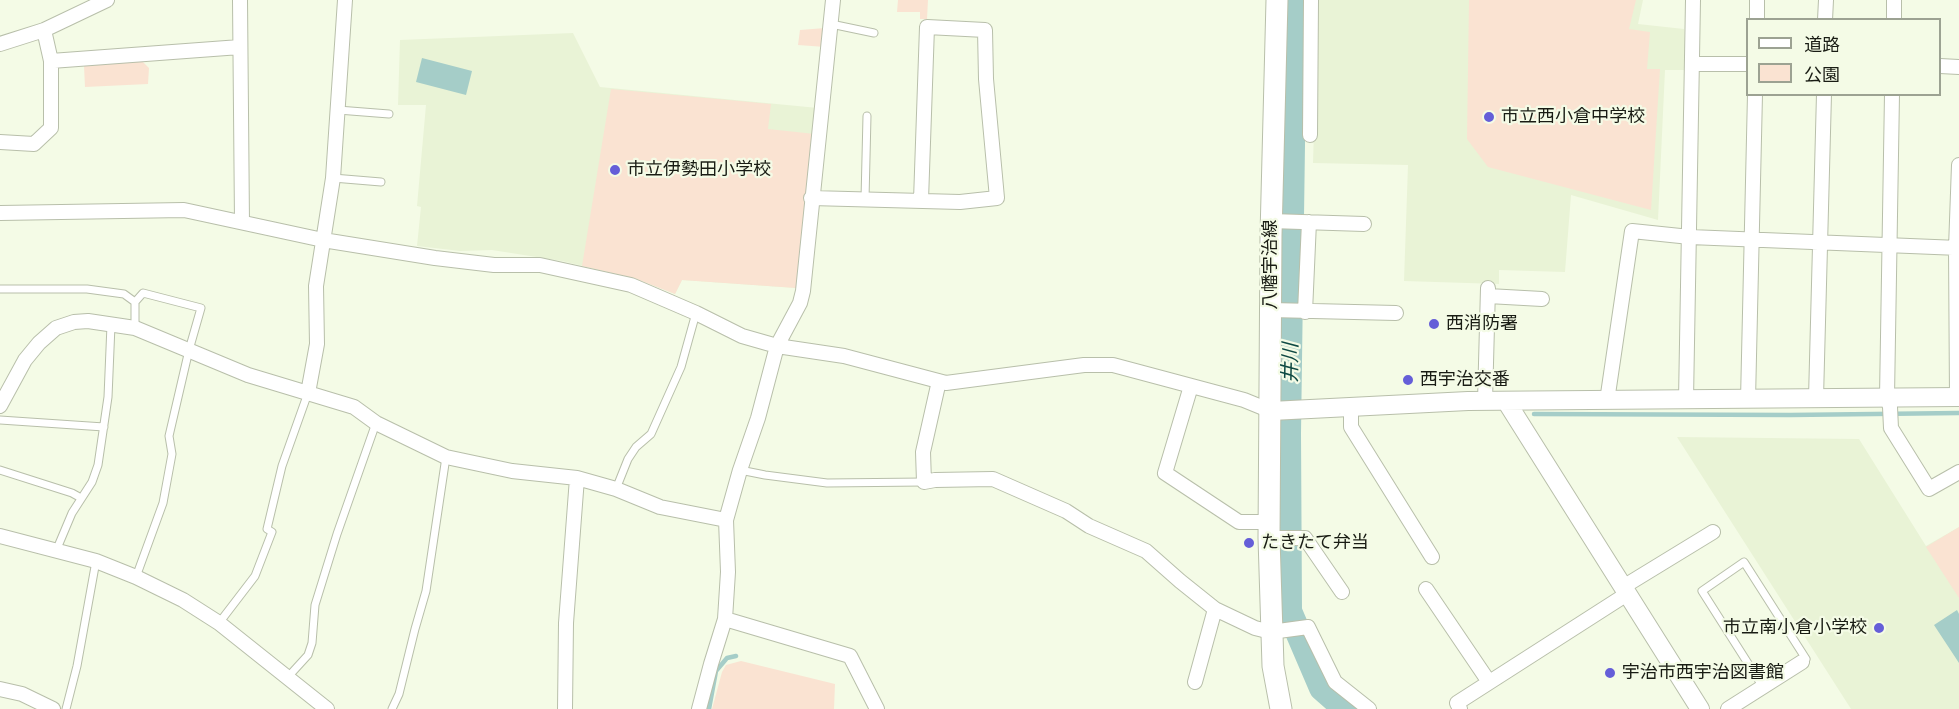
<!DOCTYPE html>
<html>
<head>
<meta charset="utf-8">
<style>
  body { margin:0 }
  #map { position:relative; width:1959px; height:709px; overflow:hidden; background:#f4fbe6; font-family:"PT Sans Narrow","Noto Sans JP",sans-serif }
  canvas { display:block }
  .legend { position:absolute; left:1746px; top:18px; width:195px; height:78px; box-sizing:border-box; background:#f4fbe6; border:2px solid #9ca292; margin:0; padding:8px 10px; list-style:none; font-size:18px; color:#191c14 }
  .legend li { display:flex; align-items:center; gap:12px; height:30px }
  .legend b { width:30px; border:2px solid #9ca292 }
</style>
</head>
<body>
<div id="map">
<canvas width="1959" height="709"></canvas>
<ul class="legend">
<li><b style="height:8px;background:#fff"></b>道路</li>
<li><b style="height:16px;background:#fae3d2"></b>公園</li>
</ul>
</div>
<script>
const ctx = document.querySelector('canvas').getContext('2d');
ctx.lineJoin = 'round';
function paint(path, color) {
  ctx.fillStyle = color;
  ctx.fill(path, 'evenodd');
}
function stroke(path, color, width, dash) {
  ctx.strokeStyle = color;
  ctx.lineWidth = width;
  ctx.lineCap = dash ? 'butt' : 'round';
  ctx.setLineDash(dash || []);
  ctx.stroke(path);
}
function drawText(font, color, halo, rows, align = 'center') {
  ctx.font = font + ' "PT Sans Narrow","Noto Sans JP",sans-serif';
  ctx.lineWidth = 4.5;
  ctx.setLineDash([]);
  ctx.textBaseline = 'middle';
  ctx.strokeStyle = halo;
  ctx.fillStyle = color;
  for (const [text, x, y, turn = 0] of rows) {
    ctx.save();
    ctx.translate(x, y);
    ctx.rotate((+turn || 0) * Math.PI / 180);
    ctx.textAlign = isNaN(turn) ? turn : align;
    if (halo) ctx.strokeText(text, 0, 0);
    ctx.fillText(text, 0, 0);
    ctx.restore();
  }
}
const built = new Path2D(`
  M1318,0H1643L1638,24L1684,29L1685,70H1665L1658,220L1571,195L1565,272L1499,270V284L1404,281L1408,165L1313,163Z
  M573,33L600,87L818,108L796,288L682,280L675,294L634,278L562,261L492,250L460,251L417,246L421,207L417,206L426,105H398L400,40Z
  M1677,437L1859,439L1926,546L1959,527V709H1851Z`);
const green = new Path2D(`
  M898,0H928L927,19H920V12H897Z
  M1469,0H1636L1629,29L1650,32L1647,69H1660L1651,210L1488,167L1467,139Z
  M825,28V47L798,45L800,30Z
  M142,61L149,68L148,84L85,87L84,66Z
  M611,89L771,104L768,129L815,134L796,288L682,280L675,294L634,278L582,266Z
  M1959,527V598L1926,547Z
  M741,661L835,684L834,709H712L722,672L726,665Z`);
const water = new Path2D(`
  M422,58L472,71L466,95L416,82Z
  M1957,610L1959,614V663L1934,625Z`);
const stream = new Path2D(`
  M1534,414L1790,415L1959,413
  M709,709L716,671L727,658L736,656`);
const river = new Path2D(`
  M1294,0L1288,433L1289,611L1322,688L1346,709`);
const lane = new Path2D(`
  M831,24L874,33
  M338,110L389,114
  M333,178L381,182
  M865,199L867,116
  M0,289H87L124,294L135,302V328
  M135,302L143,293L201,308L189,350L169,436L172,454L163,503L136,577
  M0,420L104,427
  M0,470L72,493L81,498
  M740,470L765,475L827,483L924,482
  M616,489L628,459L636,447L651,434L681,367L696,313
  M56,551L72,513L92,482L98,465L108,397L111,325
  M219,623L255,576L272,532L267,529L282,466L308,393
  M287,678L308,655L312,643L315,605L337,534L376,423
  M1763,687L1702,591L1744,562L1806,659L1802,662
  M66,709L77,666L96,561
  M392,709L399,694L415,629L426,591L446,457`);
const street = new Path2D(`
  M240,0L242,222
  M1757,20V0
  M1825,20L1826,0
  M1894,20V0
  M0,44L44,30L107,0
  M51,61L240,47
  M1692,64H1748
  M1940,66L1959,67
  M1892,94L1887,397L1890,407L1891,428L1929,489L1959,472
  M1310,135L1311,0
  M0,142L34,144L51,128V61L44,30
  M811,198L960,202L997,198L986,79L985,30L927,27L921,200
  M0,213L184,210L323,240L435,258L494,265H540L631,285L696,313L742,336L777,346L844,356L946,383L1084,365H1113L1244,400L1271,411
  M1271,221L1364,224
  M1488,296L1542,299
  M1271,310L1396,313
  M1305,312L1309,222
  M939,381L923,452L924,482L935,480L993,479L1066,511L1089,526L1146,551L1180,581L1215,609L1255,628L1271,632L1308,627L1335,682L1369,709
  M1191,386L1165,473L1239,522H1270
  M308,393L317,344L316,286L333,178L345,0
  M1957,397L1956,248L1959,165
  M1816,398L1824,94
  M1686,400L1693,0
  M1748,400L1755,94
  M1485,401L1488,288
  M1607,401L1632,231L1690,237L1959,248
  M0,406L25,360L39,343L56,328L74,322L88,321L135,328L248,375L354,407L376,423L446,457L512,471L577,478L616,489L660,507L726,520
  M1351,408V427L1432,557
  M0,536L96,561L136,577L183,600L219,623L327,709
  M1269,538H1305L1342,592
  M1623,587L1713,532
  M1426,589L1489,682
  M725,619L850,656L877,709
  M1195,682L1215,609
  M0,689L22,694L53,709
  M565,709L566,623L577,478
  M699,709L711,664L725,619L728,572L726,520L740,470L758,418L777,346L800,303L803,291L833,0
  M1460,709L1457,703L1627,594
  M1728,709L1802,662`);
const secondary = new Path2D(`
  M1506,401L1700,709
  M1271,411L1468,401L1959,397`);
const primary = new Path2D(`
  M1277,0L1271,235L1269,538L1273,666L1281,709`);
const markers = [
  [1489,117,6,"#655ed8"],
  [615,170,6,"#655ed8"],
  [1434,324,6,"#655ed8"],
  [1408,380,6,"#655ed8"],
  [1249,543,6,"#655ed8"],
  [1879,628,6,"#655ed8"],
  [1610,673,6,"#655ed8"]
];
const poiNames = [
  ["市立西小倉中学校",1501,117],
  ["市立伊勢田小学校",627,170],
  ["西消防署",1446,324],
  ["西宇治交番",1420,380],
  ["たきたて弁当",1261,543],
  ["市立南小倉小学校",1867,628,"right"],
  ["宇治市西宇治図書館",1622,673]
];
const streetNames = [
  ["八幡宇治線",1271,265,-90]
];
const waterNames = [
  ["井川",1291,363,-89]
];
paint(built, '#e9f3d6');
paint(green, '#fae3d2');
paint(water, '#a5cdc8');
stroke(stream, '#a5cdc8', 4.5);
stroke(river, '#a5cdc8', 26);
stroke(lane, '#b8bfaa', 9);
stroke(street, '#b8bfaa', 16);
stroke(secondary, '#b8bfaa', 20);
stroke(primary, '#b8bfaa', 23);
stroke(lane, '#fff', 7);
stroke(street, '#fff', 14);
stroke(secondary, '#fff', 18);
stroke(primary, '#fff', 21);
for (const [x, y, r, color] of markers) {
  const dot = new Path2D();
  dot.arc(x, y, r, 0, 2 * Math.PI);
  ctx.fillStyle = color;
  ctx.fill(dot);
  stroke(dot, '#f4fbe6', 2);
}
drawText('18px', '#191c14', '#f4fbe6', poiNames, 'left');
drawText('18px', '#191c14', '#f4fbe6', streetNames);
drawText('italic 20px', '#0e4943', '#f4fbe6', waterNames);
</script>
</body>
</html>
